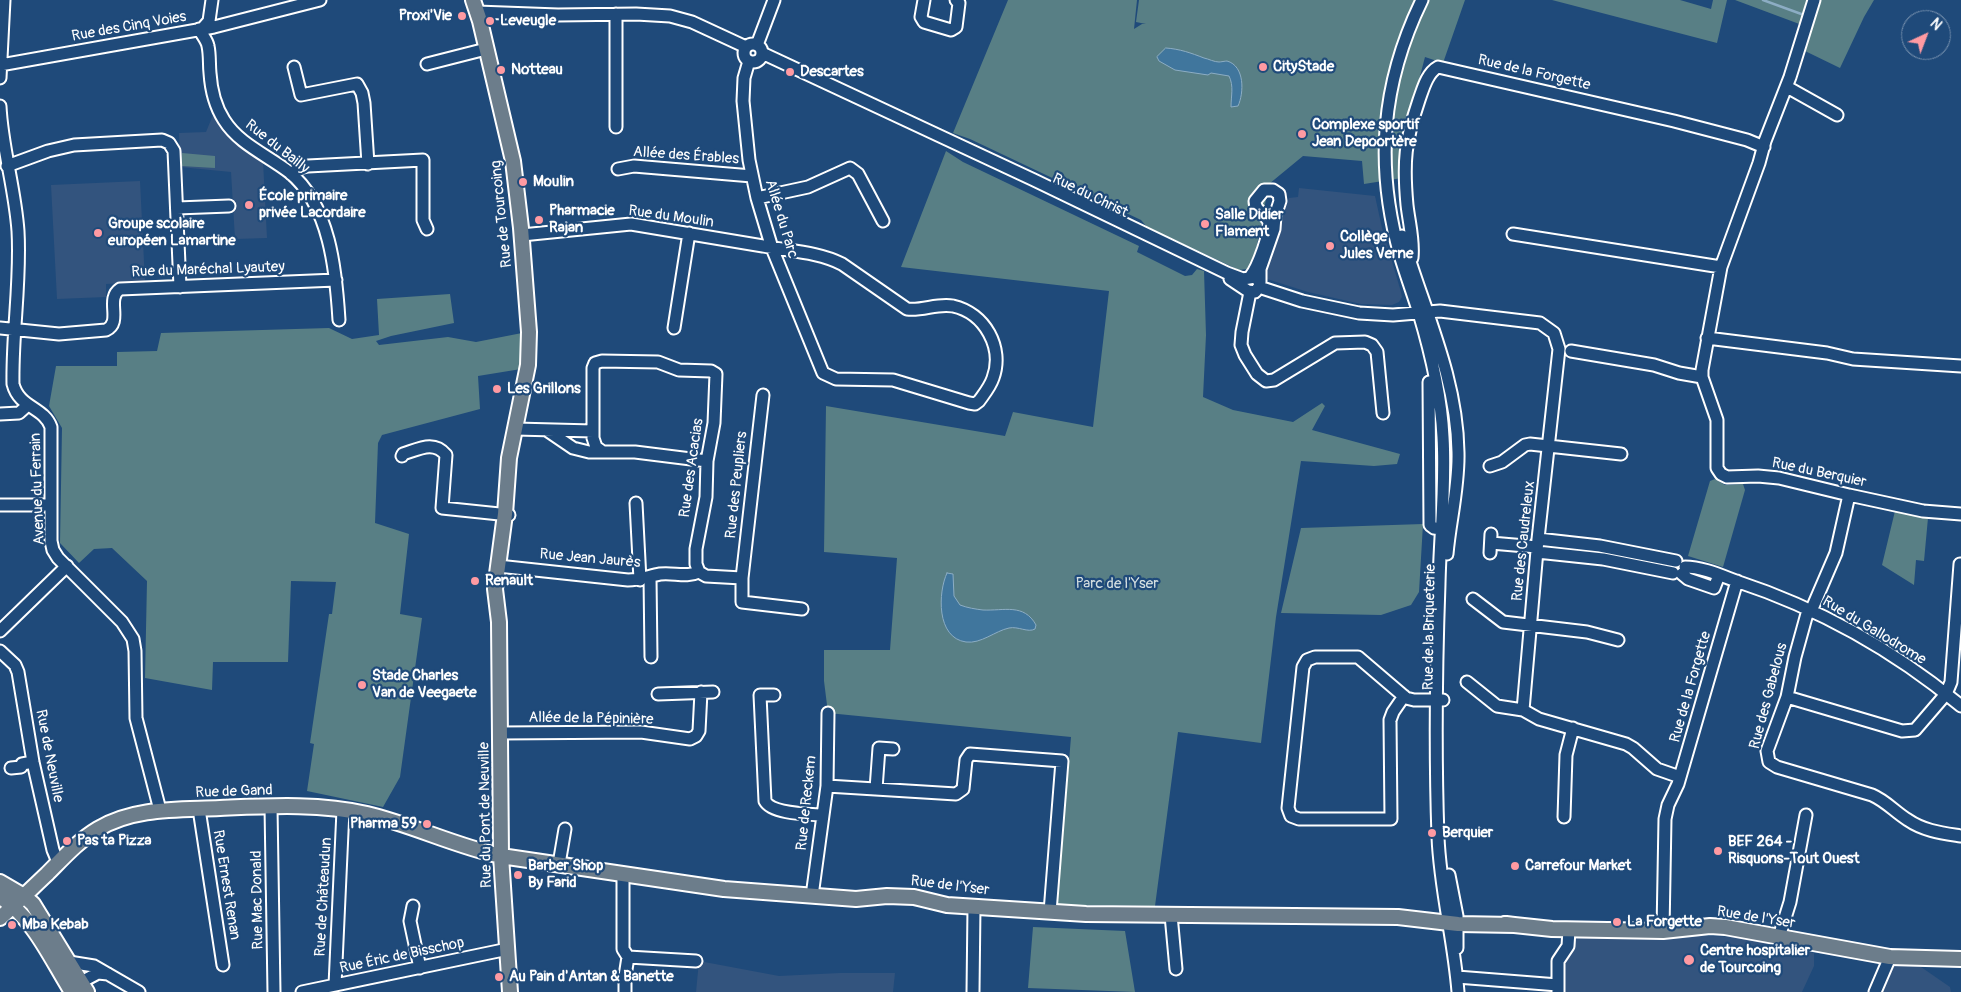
<!DOCTYPE html>
<html>
<head>
<meta charset="utf-8">
<style>
  body { margin:0 }
  #map { position:relative; width:1961px; height:992px; overflow:hidden; background:#1f4a7a; font-family:Pangolin,sans-serif }
  canvas { display:block }
  .north { position:absolute; left:1901px; top:10px; width:50px; height:50px; box-sizing:border-box; background:#1f4a7a; border:1px solid #7992af; border-radius:50%; rotate:43deg; font-size:14px; font-weight:700; line-height:20px; text-align:center; color:#fff }
  .north::after { content:''; display:block; margin:auto; width:18px; height:22px; background:#ff9aa2; clip-path:polygon(50% 0,100% 100%,50% 72%,0 100%) }
</style>
</head>
<body>
<div id="map">
<canvas width="1961" height="992"></canvas>
<div class="north">N</div>
</div>
<script>
const ctx = document.querySelector('canvas').getContext('2d');
ctx.lineJoin = 'round';
function paint(path, color) {
  ctx.fillStyle = color;
  ctx.fill(path, 'evenodd');
}
function stroke(path, color, width, dash) {
  ctx.strokeStyle = color;
  ctx.lineWidth = width;
  ctx.lineCap = dash ? 'butt' : 'round';
  ctx.setLineDash(dash || []);
  ctx.stroke(path);
}
function drawText(font, color, halo, rows, align = 'center') {
  ctx.font = font + ' Pangolin,sans-serif';
  ctx.lineWidth = 4.5;
  ctx.setLineDash([]);
  ctx.textBaseline = 'middle';
  ctx.strokeStyle = halo;
  ctx.fillStyle = color;
  for (const [text, x, y, turn = 0] of rows) {
    ctx.save();
    ctx.translate(x, y);
    ctx.rotate((+turn || 0) * Math.PI / 180);
    ctx.textAlign = isNaN(turn) ? turn : align;
    if (halo) ctx.strokeText(text, 0, 0);
    ctx.fillText(text, 0, 0);
    ctx.restore();
  }
}
const built = new Path2D(`
  M213,115L231,139L263,161L267,238L235,239L231,172L180,167L179,133L206,132Z
  M140,181L145,282L106,284V297L57,299L51,185Z
  M1299,188L1375,196L1382,228L1401,292L1402,297L1399,302L1392,305L1361,304L1308,292L1267,279L1265,270L1289,198L1298,197Z
  M1563,932L1743,937L1814,953V966L1802,992H1563Z
  M699,961L779,976L840,973H895L893,992H696Z
  M1896,961L1921,967L1950,987L1951,992H1882Z`);
const green = new Path2D(`
  M1008,0H1137L1134,29L1142,24H1146L1136,22L1139,0H1465L1443,63L1425,57L1408,122L1402,178L1364,184L1362,161L1303,156L1269,184L1253,265L1247,269L1239,270L1147,227L1141,220L970,139L953,133Z
  M1552,0H1680L1711,9L1713,0H1727L1717,43Z
  M1735,0H1874L1864,17L1840,68L1805,51L1793,88L1784,83L1802,25Z
  M946,151L963,162L1139,246L1137,252L1185,276L1192,275L1197,269L1204,271L1206,335L1203,397L1233,410L1293,422L1322,403L1325,406L1312,430L1400,454L1397,464L1374,466L1301,461L1276,617L1261,743L1178,732L1155,906L1057,905L1071,737L828,713L824,681V650H890L897,558L824,552L826,406L1005,436L1013,412L1093,427L1109,291L901,267Z
  M182,153L215,156V168L181,166Z
  M450,294L454,323L391,336L376,341L379,345L448,337L476,342L522,333L521,369L478,376L480,409L382,435L378,443L375,523L409,534L400,614L422,618L400,777L383,807L307,791L314,744L310,743L329,614H332L336,582L291,581L288,662H213L212,690L145,678L147,581L112,548L94,549L79,563L60,543L62,428L49,406L56,366H117V352L157,351L161,333L329,328L352,339L379,335L377,299Z
  M1715,479L1725,485L1743,484L1745,490L1723,567L1688,556L1710,481Z
  M1895,511L1928,518L1924,561L1916,560L1914,585L1882,565Z
  M1423,524L1419,592L1411,605L1381,615L1281,613L1301,528Z
  M1033,927L1125,931L1135,992L1028,988Z`);
const water = new Path2D(`
  M1166,48C1180,49 1191,53 1204,58C1209,59 1214,62 1219,62C1221,62 1225,61 1227,61C1245,66 1244,93 1238,106L1231,107C1231,96 1234,86 1229,76L1211,73L1208,75L1175,70L1159,61L1157,57Z
  M947,573L953,574L954,596L960,605C968,608 975,609 983,610C1004,611 1024,603 1036,625L1035,629C1028,633 1018,626 1009,628C995,631 981,644 966,642C936,638 938,592 947,573Z`);
const stream = new Path2D(`
  M1763,0L1804,15L1805,13`);
const minor = new Path2D(`
  M924,0L921,17L924,22L951,30L956,27L959,3L956,0
  M1422,0C1381,84 1375,166 1400,255C1406,275 1413,294 1419,313C1431,353 1441,395 1443,437C1446,486 1440,535 1439,584C1436,668 1435,752 1438,837C1440,889 1454,940 1458,992
  M1814,0L1790,77L1765,141L1759,163L1721,267L1702,370V377L1717,420V468L1721,474L1727,477L1758,476L1779,478L1849,495L1923,511L1961,514
  M477,12L558,15L636,14L670,16L692,22L746,47
  M616,14V127
  M199,29C202,35 207,40 208,46C210,55 209,64 210,73C211,89 215,106 224,120C239,144 267,155 289,172C330,205 336,271 339,320
  M202,29L209,21L212,0
  M744 53a9 9 0 1 1 18 0a9 9 0 1 1-18 0Z
  M757,45L774,0
  M762,53L1034,180L1227,273L1243,279L1255,277L1260,282L1259,287
  M427,64L486,49
  M0,65L214,27L320,0
  M294,67L301,95L357,84L362,93L364,103L368,164
  M0,78L4,0
  M1787,87L1837,115
  M0,106C2,148 15,188 18,231C21,282 12,332 13,384C19,408 44,407 51,427V541L53,550L58,558L122,622L133,639L135,651L136,718L160,810
  M7,166L48,151L74,145L162,140L169,143L174,151L180,287
  M618,169L634,166L752,176
  M291,174L299,168L308,166L423,160V220L427,229
  M757,198L808,187L850,168L858,174L883,221
  M177,208L229,206
  M1513,234L1721,267
  M522,235L631,224L763,246C789,251 819,252 842,264L907,309C923,311 937,303 953,306C985,313 1004,348 993,378C990,387 984,394 979,401L975,404L969,403L893,380L836,379L823,373L772,248L757,198L749,160L743,101L744,78L749,61
  M1402,236C1423,308 1457,376 1458,452C1459,487 1450,520 1447,554
  M1412,258C1414,240 1409,223 1407,205C1403,162 1405,141 1419,100C1423,89 1427,73 1438,67L1674,121L1747,140L1764,147
  M1250,277C1257,269 1273,229 1268,220C1263,212 1255,211 1255,201L1264,190H1273L1279,194L1280,201L1275,216L1274,229L1260,269V282
  M1230,279L1248,291L1255,292L1259,287
  M1259,287L1302,301L1359,313L1393,315L1440,311L1540,323L1554,333L1559,349L1538,539L1523,710L1539,719L1626,744L1633,748L1657,769L1680,777
  M1250,292L1242,332L1241,345L1245,355L1257,374L1266,381L1274,380L1335,343L1365,342L1372,345L1377,352L1383,413
  M0,328L59,334L106,330C123,322 105,299 120,289L336,280
  M674,328L689,233
  M1707,338L1827,353L1853,359L1961,366
  M1571,351L1654,365L1679,373L1702,377
  M1429,382L1430,525L1434,528L1441,529
  M0,414L19,413L28,405
  M516,429L593,431
  M548,431L573,448L589,452H635L707,461
  M603,452L596,447L593,438V368L595,363L602,361L658,362L679,370L711,371L716,374L714,423L707,461L706,497L696,549V564L699,572
  M402,456L403,454C419,449 434,440 446,455L442,508L509,515
  M1490,466L1502,462L1525,445L1530,444L1621,454
  M636,503L640,580
  M0,505H51
  M1538,539L1600,546L1676,561
  M1491,543L1537,547
  M1537,552L1603,559L1673,573
  M1490,553L1491,534
  M498,566L628,580C640,580 649,576 660,574C673,572 686,578 699,572
  M1685,567C1702,567 1720,575 1736,581C1818,608 1895,651 1961,706
  M699,572L706,576L742,578V602L802,609
  M1682,574L1688,579L1714,588L1719,575
  M650,577L651,657
  M742,578L763,395
  M1473,599L1503,622L1587,632L1618,640
  M1808,610L1795,657L1787,697L1767,751L1769,762L1777,767L1872,795C1886,801 1895,812 1908,820C1924,831 1942,833 1961,836
  M1811,611L1836,553L1849,495
  M0,631L67,566
  M0,651L15,665L18,672L33,762L53,850L58,862
  M1467,682L1497,706L1523,710
  M658,694L713,692
  M774,695H760L765,801C772,814 808,814 822,815
  M1404,696L1393,712L1390,720L1391,819H1299L1291,816L1288,808L1303,667L1307,660L1315,657H1358L1406,698L1414,700H1443
  M1787,697L1902,731L1915,730L1946,694L1951,682L1960,564
  M500,733L641,732L690,739L696,736L699,731L701,692
  M11,768L21,767L22,764L33,762
  M827,786L956,794L963,789L966,760L970,754L1062,761L1050,912
  M876,789L879,748L893,749
  M271,807L274,992
  M199,809L223,965
  M1564,817L1566,755L1573,728
  M559,864L565,829
  M623,874V949L628,957L625,976V992
  M1449,875L1457,916V948
  M812,896L827,786L828,713
  M413,906L410,921L420,968
  M1171,915L1176,969
  M1663,931L1665,819L1668,805L1678,784L1737,581
  M1779,937L1790,902L1806,815
  M628,957L696,961
  M69,962L94,966L139,992
  M1457,977L1558,985
  M81,982L98,973L108,974
  M335,985L343,810
  M302,992L508,949
  M973,992L974,907
  M1558,992V961L1568,946L1569,930
  M1875,992L1890,957`);
const major = new Path2D(`
  M473,0L480,21L513,161L521,228L529,332L528,365L509,458L505,514L495,589L499,622L501,856L510,992
  M0,882L24,896L33,904L87,992
  M0,897C34,918 51,959 72,992
  M0,918C16,904 31,889 47,874C63,858 78,841 98,829C134,807 179,810 220,808C269,806 319,803 367,814C413,825 455,846 501,856L724,889L856,899L887,896L914,897L947,905L1086,914L1398,917L1458,924L1515,925
  M1505,924L1552,929L1663,931L1710,926L1725,927L1890,957L1961,959`);
const markers = [
  [462,16,5,"#ff9aa2"],
  [490,21,5,"#ff9aa2"],
  [1263,67,5,"#ff9aa2"],
  [501,70,5,"#ff9aa2"],
  [790,72,5,"#ff9aa2"],
  [1302,134,5,"#ff9aa2"],
  [523,182,5,"#ff9aa2"],
  [249,205,5,"#ff9aa2"],
  [539,220,5,"#ff9aa2"],
  [1205,224,5,"#ff9aa2"],
  [98,233,5,"#ff9aa2"],
  [1330,246,5,"#ff9aa2"],
  [497,389,5,"#ff9aa2"],
  [475,581,5,"#ff9aa2"],
  [362,685,5,"#ff9aa2"],
  [427,824,5,"#ff9aa2"],
  [1432,833,5,"#ff9aa2"],
  [67,841,5,"#ff9aa2"],
  [1718,851,5,"#ff9aa2"],
  [1515,866,5,"#ff9aa2"],
  [518,875,5,"#ff9aa2"],
  [1617,922,5,"#ff9aa2"],
  [12,925,5,"#ff9aa2"],
  [1689,960,6,"#ff9aa2"],
  [499,977,5,"#ff9aa2"]
];
const poiNames = [
  ["Proxi'Vie",452,16,"right"],
  ["Leveugle",500,21],
  ["CityStade",1273,67],
  ["Notteau",511,70],
  ["Descartes",800,72],
  ["Complexe sportif",1312,125],
  ["Jean Depoortère",1312,142],
  ["Moulin",533,182],
  ["École primaire",259,196],
  ["privée Lacordaire",259,213],
  ["Pharmacie",549,211],
  ["Rajan",549,228],
  ["Salle Didier",1215,215],
  ["Flament",1215,232],
  ["Groupe scolaire",108,224],
  ["européen Lamartine",108,241],
  ["Collège",1340,237],
  ["Jules Verne",1340,254],
  ["Les Grillons",507,389],
  ["Renault",485,581],
  ["Stade Charles",372,676],
  ["Van de Veegaete",372,693],
  ["Pharma 59",417,824,"right"],
  ["Berquier",1442,833],
  ["Pas ta Pizza",77,841],
  ["BEF 264 -",1728,842],
  ["Risquons-Tout Ouest",1728,859],
  ["Barber Shop",528,866],
  ["By Farid",528,883],
  ["Carrefour Market",1525,866],
  ["La Forgette",1627,922],
  ["Mba Kebab",22,925],
  ["Centre hospitalier",1700,951],
  ["de Tourcoing",1700,968],
  ["Au Pain d'Antan & Banette",509,977]
];
const streetNames = [
  ["Rue des Cinq Voies",129,27,-10],
  ["Rue de la Forgette",1534,73,13],
  ["Rue du Bailly",277,147,38],
  ["Allée des Érables",686,156,4],
  ["Rue du Christ",1090,196,26],
  ["Rue de Tourcoing",502,214,-96],
  ["Rue du Moulin",671,217,8],
  ["Allée du Parc",781,219,73],
  ["Rue du Maréchal Lyautey",208,270,-2],
  ["Rue des Acacias",692,468,-82],
  ["Rue du Berquier",1819,473,12],
  ["Rue des Peupliers",737,485,-84],
  ["Avenue du Ferrain",38,489,-92],
  ["Rue des Caudreleux",1524,541,-84],
  ["Rue Jean Jaurès",590,559,5],
  ["Rue de la Briqueterie",1430,627,-89],
  ["Rue du Gallodrome",1874,631,31],
  ["Rue de la Forgette",1691,687,-74],
  ["Rue des Gabelous",1769,696,-75],
  ["Allée de la Pépinière",591,719,1],
  ["Rue de Neuville",49,756,79],
  ["Rue de Gand",234,792,-2],
  ["Rue de Reckem",807,803,-84],
  ["Rue du Pont de Neuville",486,815,-91],
  ["Rue Ernest Renan",226,885,81],
  ["Rue de l'Yser",950,886,7],
  ["Rue de Châteaudun",324,897,-87],
  ["Rue Mac Donald",258,900,-91],
  ["Rue de l'Yser",1756,918,9],
  ["Rue Éric de Bisschop",402,956,-12]
];
const parkNames = [
  ["Parc de l'Yser",1117,584]
];
paint(built, '#33547e');
paint(green, '#587f85');
paint(water, '#40769d');
stroke(water, '#8cadc4', 1);
stroke(stream, '#8cadc4', 2.5);
stroke(minor, '#fff', 15);
stroke(major, '#fff', 18);
stroke(minor, '#1f4a7a', 11);
stroke(major, '#6c7d8b', 14);
for (const [x, y, r, color] of markers) {
  const dot = new Path2D();
  dot.arc(x, y, r, 0, 2 * Math.PI);
  ctx.fillStyle = color;
  ctx.fill(dot);
  stroke(dot, '#1f4a7a', 2);
}
drawText('bold 15px', '#fff', '#1f4a7a', poiNames, 'left');
drawText('15px', '#fff', '#1f4a7a', streetNames);
drawText('15px', '#d5dfe0', '#1f4a7a', parkNames);
</script>
</body>
</html>
